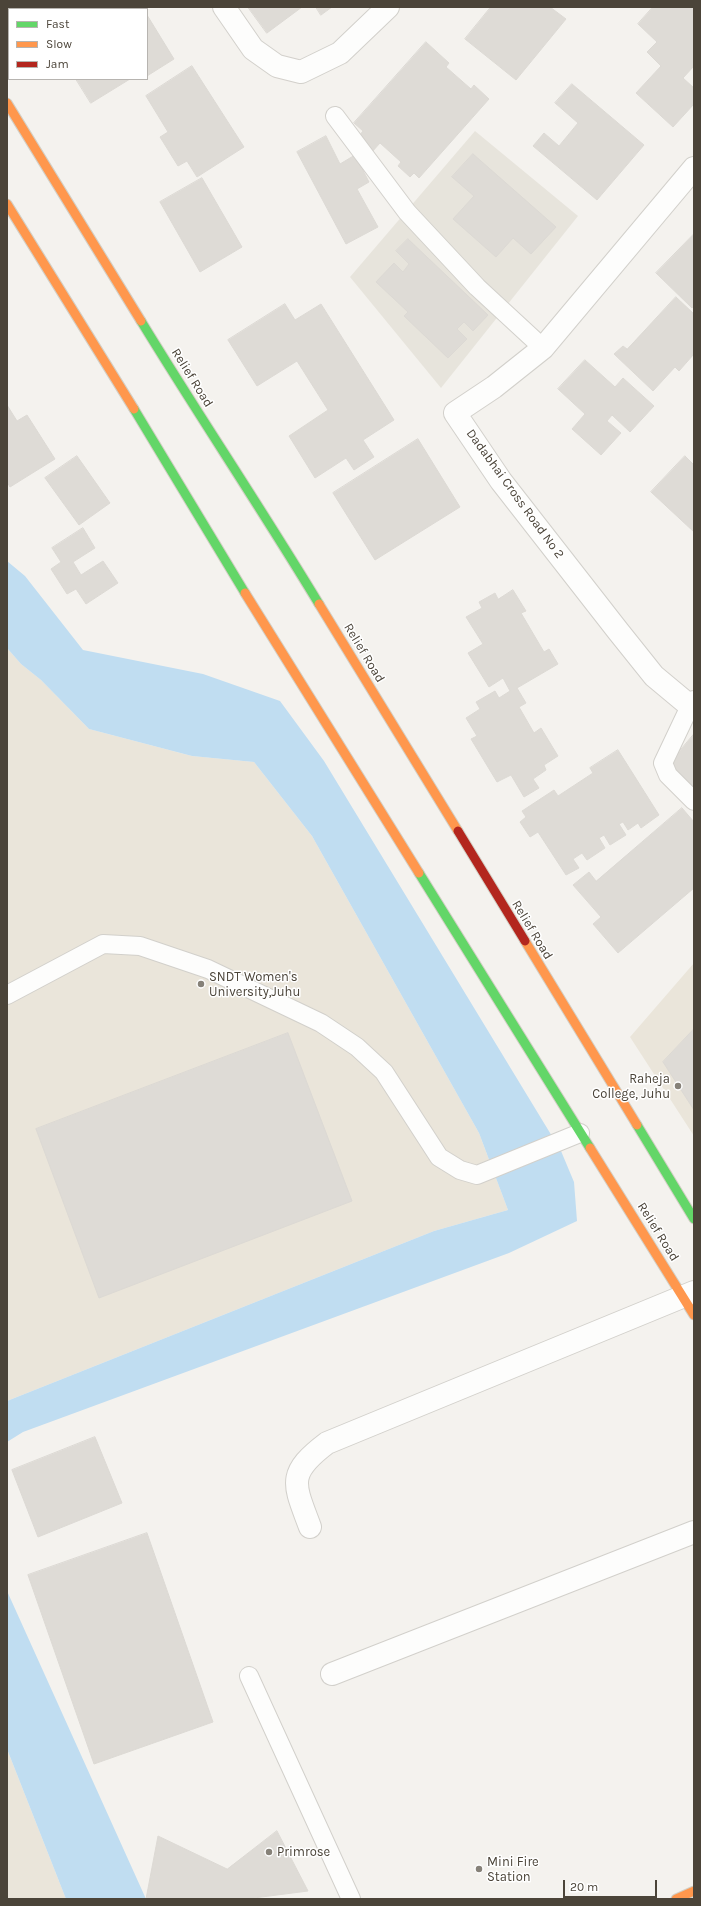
<!DOCTYPE html>
<html>
<head>
<meta charset="utf-8">
<style>
  body { margin:0 }
  #map { position:relative; width:701px; height:1906px; overflow:hidden; background:#f4f2ee; font-family:Karla,sans-serif }
  canvas { display:block }
  .frame { position:absolute; inset:0; border:8px solid #4b4439; pointer-events:none }
  .legend { position:absolute; left:8px; top:8px; width:140px; height:72px; box-sizing:border-box; background:#fff; border:1px solid #b7b4b0; margin:0; padding:5px 7px; list-style:none; font-size:12px; color:#4b4439 }
  .legend li { display:flex; align-items:center; gap:8px; height:20px }
  .legend b { width:20px; border:1px solid #b7b4b0 }
  .scale { position:absolute; left:563px; top:1880px; width:94px; height:18px; box-sizing:border-box; border:2px solid #4b4439; border-top:0; padding-left:5px; font-size:12px; line-height:14px; white-space:nowrap; color:#4b4439; -webkit-text-stroke:3px #fff; paint-order:stroke }
</style>
</head>
<body>
<div id="map">
<canvas width="701" height="1906"></canvas>
<div class="frame"></div>
<ul class="legend">
<li><b style="height:5px;background:#63d668"></b>Fast</li>
<li><b style="height:5px;background:#ff974d"></b>Slow</li>
<li><b style="height:5px;background:#b3261e"></b>Jam</li>
</ul>
<div class="scale">20 m</div>
</div>
<script>
const ctx = document.querySelector('canvas').getContext('2d');
ctx.lineJoin = 'round';
function paint(path, color) {
  ctx.fillStyle = color;
  ctx.fill(path, 'evenodd');
}
function stroke(path, color, width, dash) {
  ctx.strokeStyle = color;
  ctx.lineWidth = width;
  ctx.lineCap = dash ? 'butt' : 'round';
  ctx.setLineDash(dash || []);
  ctx.stroke(path);
}
function drawText(font, color, halo, rows, align = 'center') {
  ctx.font = font + ' Karla,sans-serif';
  ctx.lineWidth = 3;
  ctx.setLineDash([]);
  ctx.textBaseline = 'middle';
  ctx.strokeStyle = halo;
  ctx.fillStyle = color;
  for (const [text, x, y, turn = 0] of rows) {
    ctx.save();
    ctx.translate(x, y);
    ctx.rotate((+turn || 0) * Math.PI / 180);
    ctx.textAlign = isNaN(turn) ? turn : align;
    if (halo) ctx.strokeText(text, 0, 0);
    ctx.fillText(text, 0, 0);
    ctx.restore();
  }
}
const residential = new Path2D(`
  M475,131L578,216L441,388L350,277Z`);
const education = new Path2D(`
  M7,648L21,664L41,680L89,729L192,756L254,762L312,836L479,1133L508,1210L434,1231L7,1401Z
  M694,963V1136L630,1037Z
  M7,1749L66,1899H7Z`);
const water = new Path2D(`
  M7,561L25,576L83,650L203,674L280,701L324,761L561,1151L574,1182L577,1221L509,1253L23,1432L7,1442V1401L434,1231L508,1210L479,1133L312,836L254,762L192,756L89,729L41,680L21,664L7,648Z
  M7,1591L146,1899H66L7,1749Z`);
const building = new Path2D(`
  M108,7H142L143,9H105Z
  M248,7H302L267,33Z
  M316,7H332L321,15Z
  M491,7H550L566,19L516,80L465,39Z
  M653,7H694V66L683,78L694,88V104L673,127L636,93L661,66L647,52L657,42L638,24Z
  M147,15L174,59L147,76Z
  M426,42L449,63L446,67L471,89L474,85L489,99L419,178L414,173L410,177L398,166L401,162L380,143L371,153L356,140L363,131L354,123Z
  M192,66L244,147L197,177L187,161L178,166L160,137L168,132L146,96Z
  M76,79H130L91,103Z
  M572,84L644,145L597,200L533,146L544,133L559,146L578,123L555,103Z
  M326,136L340,164L355,155L369,182L357,189L378,227L346,244L297,152Z
  M473,154L556,227L531,254L513,238L496,257L453,219L474,196L452,177Z
  M202,178L242,247L200,272L160,202Z
  M694,234V305L692,308L656,273Z
  M408,239L488,315L473,331L464,322L457,329L467,339L448,358L404,316L408,312L376,282L394,263L403,272L409,264L396,251Z
  M676,297L694,314V354L679,371L675,367L653,391L614,354L623,346L627,349Z
  M285,304L295,320L321,304L394,420L363,440L374,457L354,470L346,458L315,478L289,436L328,410L297,361L257,386L228,340Z
  M585,360L615,387L623,378L654,406L630,432L612,415L607,421L621,433L601,455L572,429L585,414L558,389Z
  M7,405L17,421L27,415L55,459L10,487L7,482Z
  M418,439L460,507L375,560L333,493Z
  M77,456L110,503L79,525L45,478Z
  M685,456L694,465V532L651,492Z
  M83,528L95,548L73,562L81,575L103,561L118,583L86,604L76,589L67,594L51,569L61,562L52,548Z
  M513,590L526,611L521,613L544,652L549,649L558,664L517,688L526,703L519,707L534,733L541,728L558,756L544,765L546,770L533,779L539,788L524,797L511,775L497,782L471,739L477,736L466,718L480,709L476,702L495,691L499,698L510,691L503,678L489,687L468,653L483,644L466,617L482,608L479,602L495,593L498,599Z
  M694,734V793L689,789L692,786L668,765Z
  M618,750L659,815L641,828L638,823L628,830L623,822L619,824L626,835L610,845L604,835L599,838L605,848L587,860L582,853L573,859L579,868L566,875L538,832L530,837L520,822L526,817L522,811L554,790L558,796L593,773L590,768Z
  M682,808L694,822V888L618,953L593,924L601,917L573,885L589,872L596,881Z
  M694,1029V1110L663,1062Z
  M288,1033L352,1201L99,1298L36,1129Z
  M95,1437L122,1503L38,1537L12,1470Z
  M147,1533L213,1722L94,1764L28,1575Z
  M277,1831L308,1891L246,1899H146L158,1836L227,1869Z`);
const lane = new Path2D(`
  M335,116L407,212L477,287L543,348
  M690,706L663,763L668,775L694,801
  M7,995L103,944L140,946L208,969L321,1023L357,1047L384,1072L439,1157L460,1170L477,1175L580,1133
  M249,1676L351,1899`);
const street = new Path2D(`
  M224,7L253,49L277,66L301,72L340,53L388,7
  M694,168L543,348L494,387L455,413L501,481L618,631L654,676L690,706L694,702
  M310,1527C294,1484 286,1474 327,1443L694,1292
  M332,1674L694,1532`);
const fast = new Path2D(`
  M141,321C199,416 261,508 319,604
  M134,409L245,593
  M419,873L590,1148
  M637,1125L694,1219`);
const slow = new Path2D(`
  M7,103L141,321
  M7,204L134,409
  M245,593L419,873
  M319,604L458,831
  M525,941L637,1125
  M590,1148L694,1315
  M676,1899L694,1891`);
const jam = new Path2D(`
  M458,831L525,941`);
const markers = [
  [201,984,4,"#868178"],
  [678,1086,4,"#868178"],
  [269,1852,4,"#868178"],
  [479,1869,4,"#868178"]
];
const streetNames = [
  ["Relief Road",192,378,58],
  ["Dadabhai Cross Road No 2",515,494,54],
  ["Relief Road",364,653,59],
  ["Relief Road",532,930,59],
  ["Relief Road",658,1232,58]
];
const poiNames = [
  ["SNDT Women's",209,977],
  ["University,Juhu",209,992],
  ["Raheja",670,1079,"right"],
  ["College, Juhu",670,1094,"right"],
  ["Primrose",277,1852],
  ["Mini Fire",487,1862],
  ["Station",487,1877]
];
paint(residential, '#e7e4dc');
paint(education, '#eae5da');
paint(water, '#c0ddf1');
paint(building, '#dedbd6');
stroke(building, '#dcd9d4', 1);
stroke(lane, '#d2d0cb', 20);
stroke(street, '#d2d0cb', 24);
stroke(fast, '#d3cfc5', 11);
stroke(slow, '#d3cfc5', 11);
stroke(jam, '#d3cfc5', 11);
stroke(lane, '#fdfdfc', 18);
stroke(street, '#fdfdfc', 22);
stroke(fast, '#63d668', 9);
stroke(slow, '#ff974d', 9);
stroke(jam, '#b3261e', 9);
for (const [x, y, r, color] of markers) {
  const dot = new Path2D();
  dot.arc(x, y, r, 0, 2 * Math.PI);
  ctx.fillStyle = color;
  ctx.fill(dot);
  stroke(dot, '#fff', 1.5);
}
drawText('13px', '#4b4439', '#fff', streetNames);
drawText('13px', '#4b4439', '#fff', poiNames, 'left');
</script>
</body>
</html>
